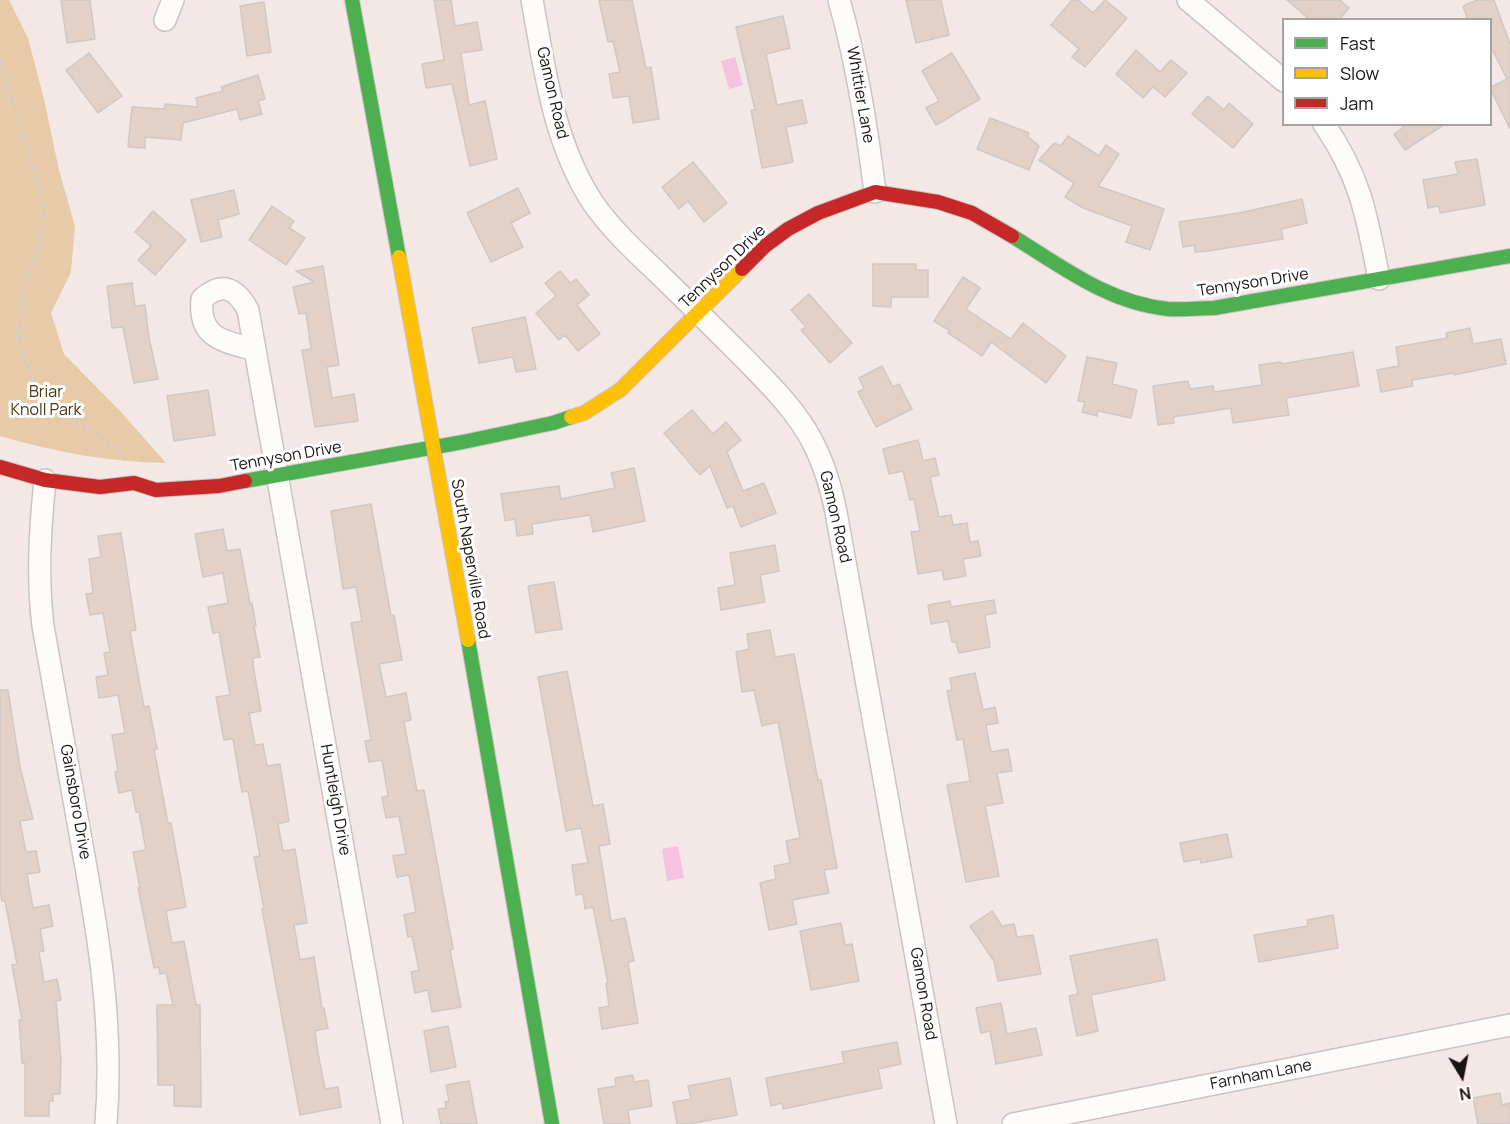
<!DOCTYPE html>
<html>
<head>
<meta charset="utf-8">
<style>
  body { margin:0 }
  #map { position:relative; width:1510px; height:1124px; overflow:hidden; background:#f3e8e6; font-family:Manrope,sans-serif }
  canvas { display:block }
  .legend { position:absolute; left:1282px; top:18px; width:210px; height:108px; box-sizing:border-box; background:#fff; border:2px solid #a3a1a1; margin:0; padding:8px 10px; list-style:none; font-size:18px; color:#1a1413 }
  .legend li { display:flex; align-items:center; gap:12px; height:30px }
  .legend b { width:30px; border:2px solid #a3a1a1 }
  .north { position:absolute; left:1432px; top:1046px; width:60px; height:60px; -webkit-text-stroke:4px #fff; paint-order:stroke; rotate:170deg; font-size:16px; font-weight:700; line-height:24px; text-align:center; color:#1a1413 }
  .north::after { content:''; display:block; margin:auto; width:21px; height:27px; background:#1a1413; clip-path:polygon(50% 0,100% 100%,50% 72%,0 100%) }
</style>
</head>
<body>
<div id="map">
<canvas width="1510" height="1124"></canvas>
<ul class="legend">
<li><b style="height:8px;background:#4caf50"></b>Fast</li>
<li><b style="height:8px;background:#ffc107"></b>Slow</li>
<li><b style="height:8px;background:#c62828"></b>Jam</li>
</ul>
<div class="north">N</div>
</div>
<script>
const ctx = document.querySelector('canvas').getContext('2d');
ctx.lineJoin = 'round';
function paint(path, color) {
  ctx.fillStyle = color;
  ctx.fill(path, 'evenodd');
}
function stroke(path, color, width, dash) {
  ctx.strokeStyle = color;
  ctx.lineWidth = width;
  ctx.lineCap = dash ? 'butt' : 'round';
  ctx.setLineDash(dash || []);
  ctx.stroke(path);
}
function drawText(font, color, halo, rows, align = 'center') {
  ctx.font = font + ' Manrope,sans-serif';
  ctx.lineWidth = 6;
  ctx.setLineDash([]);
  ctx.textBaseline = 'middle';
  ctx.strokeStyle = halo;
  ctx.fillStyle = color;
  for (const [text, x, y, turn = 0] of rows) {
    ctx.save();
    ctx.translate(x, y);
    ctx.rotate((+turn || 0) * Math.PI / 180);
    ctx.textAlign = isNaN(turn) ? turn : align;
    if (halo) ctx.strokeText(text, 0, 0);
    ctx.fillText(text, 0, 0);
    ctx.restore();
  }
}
const green = new Path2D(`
  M0,0H9L28,38L44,99L59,170L75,226L71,272L51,313L64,354L122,413L166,463C109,462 54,452 0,436Z`);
const water = new Path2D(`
  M735,57L743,85L729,89L721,61Z
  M678,846L684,878L667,881L662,849Z`);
const building = new Path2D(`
  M61,0H90L95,39L67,43Z
  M434,0H451L455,26L477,22L482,50L461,53L469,105L485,101L497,159L470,166L452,84L426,88L422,64L444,60Z
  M599,0H632L646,68L651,67L659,119L633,123L629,96L613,98L609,74L620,72L613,41L608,42Z
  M906,0H941L949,35L916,43Z
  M1072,0H1078L1093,13L1105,0L1127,18L1085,67L1072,57L1079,49L1051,25Z
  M1287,0H1340L1349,8L1339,20H1310Z
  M1477,0H1494L1510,44V129L1491,90V87L1507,79L1491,47V20H1468L1463,6Z
  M264,2L271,52L247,56L240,6Z
  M783,16L790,48L766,54L777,105L802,100L807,123L786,127L793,162L762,168L751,110H755L736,27Z
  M1136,50L1160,72L1171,60L1187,73L1165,97L1153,87L1143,98L1116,74Z
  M89,53L122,96L98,113L66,70Z
  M952,53L980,99L936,125L926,108L939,101L922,71Z
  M258,75L265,99L258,101L262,114L240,120L237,109L183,123L181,140L145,137V148L128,147L132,107L164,109L165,104L198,107L196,98L223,91L221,87Z
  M1208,96L1224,110L1229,103L1253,124L1233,148L1192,114Z
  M990,118L1029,133L1027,136L1039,146L1029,170L977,149Z
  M1407,124H1445L1405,150L1394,134Z
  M1068,136L1099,156L1106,145L1119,154L1098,186L1164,209L1150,250L1126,242L1132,226L1083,208L1065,197L1074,183L1039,160L1054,143L1061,146Z
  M1477,159L1485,205L1440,213L1439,206L1428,208L1423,180L1458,174L1455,162Z
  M693,162L727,203L704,222L688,201L679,209L662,187Z
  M518,188L530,213L511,223L523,247L491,262L467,213Z
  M234,190L239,214L218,220L222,237L201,242L191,200Z
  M1302,199L1307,223L1281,229L1283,239L1208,251L1195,252L1194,245L1183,247L1179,222L1239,213Z
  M272,206L294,221L289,228L305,238L286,265L249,240Z
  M153,211L186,240L155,275L138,260L151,246L135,232Z
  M873,264H916V270H928V297H891V307L873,306Z
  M323,266L339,365L327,367L332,398L354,394L358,421L315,427L302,350L311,349L306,313L299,314L293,287L314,282L296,271Z
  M560,271L570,283L576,279L589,295L577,305L600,334L578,351L565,335L559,340L536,313L556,296L545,283Z
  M963,277L980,288L966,309L1011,339L1023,323L1066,356L1046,383L991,342L982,356L948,333L950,331L934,321Z
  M132,283L135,306L145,305L149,338L158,379L134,383L123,327L112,328L107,286Z
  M809,294L852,343L830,363L801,330L806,327L791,310Z
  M525,317L536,369L516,372L513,357L479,363L472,328Z
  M1470,328L1473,344L1501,339L1506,364L1454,375V373L1412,380L1413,386L1381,392L1377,370L1399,366L1396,347L1447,338L1446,333Z
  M1353,352L1359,386L1286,398L1289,415L1233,423L1231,408L1173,417L1174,423L1158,425L1153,386L1188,381L1190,389L1213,386L1214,392L1262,385L1259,365L1281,362V364Z
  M1087,357L1117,363L1112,384L1137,390L1131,418L1098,411L1097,416L1082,412L1085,402L1078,401Z
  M882,366L893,387L899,384L912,409L876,427L858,392L864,389L859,378Z
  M208,390L215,435L174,441L167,396Z
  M692,410L713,434L726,422L741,440L727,452L743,491L764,483L776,513L741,527L733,506L727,508L710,466L700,475L664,433Z
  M918,440L923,461L935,458L939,475L930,477L939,517L951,515L953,525L967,523L970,542L978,541L981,556L963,559L966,576L944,580L942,570L918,574L911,532L920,531L914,499L910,500L903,471L889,474L883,449Z
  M634,468L645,521L593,532L590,515L532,524L533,534L517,536L515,519L505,521L501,494L559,486L561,499L615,488L611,473Z
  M371,504L391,616L394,615L402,660L379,664L386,697L406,693L411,720L404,722L417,791L424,790L453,949L450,950L461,1007L432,1012L428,990L415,993L411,972L419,970L412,936L408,937L404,915L416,912L409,875L397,877L393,856L406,854L399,816L386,818L382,797L388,796L382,760L369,762L365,741L371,740L351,623L362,621L356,587L343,589L331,511Z
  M223,529L227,551L240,549L250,604L252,603L256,626H254L260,657L253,658V665L261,711L249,713L255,745L263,744L267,766L280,764L289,821L278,824L283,851L295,849L307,923L294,925L300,960L314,957L322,1008H324L328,1028L315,1031L318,1053L325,1089L338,1087L341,1107L300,1115L262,909H264L254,857L260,856L248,791L242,792L233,739L224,740L216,697L230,695L219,632L213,633L208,607L228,603L223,573L203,577L195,534Z
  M121,533L136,630L130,631L144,707L149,706L157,749H154L168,823H171L186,907L166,911L172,943L184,941L196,1005H200L201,1107L174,1106V1085H158L157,1005H173L166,973L160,974L159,967L154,968L138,888H140L133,852L146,850L139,812H136L132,790L119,793L115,772L118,771L112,735L125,733L118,695L99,698L96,677L108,675L104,653L110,652L103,613L90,615L86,594L93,593L89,559L101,557L98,536Z
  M775,545L779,571L760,575L765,602L721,610L718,588L735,585L730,553Z
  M554,582L562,629L536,633L528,586Z
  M994,600L996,613L985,615L990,647L959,653L956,642H952L948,621L931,624L928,605L950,601L951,607Z
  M770,630L775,657L794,654L818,780H821L837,868L824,870L829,893L792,900L797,924L769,930L760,883L776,879L774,866L790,863L786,841L800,838L778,722L762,726L754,690L742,692L736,652L749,649L747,634Z
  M567,671L593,806L603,804L610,844L599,846L611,921L625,918L634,961L628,962L638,1023L602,1029L599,1008L609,1006L606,983H608L593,907L585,909L583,894L576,895L572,865L588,863L581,828L566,831L538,677Z
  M975,673L983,710L995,707L998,723L986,725L991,752L1008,749L1012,771L997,773L1003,803L985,806L999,876L966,882L947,785L970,781L963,739L957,740L947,691L952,690L950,678Z
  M0,690H8L20,767L33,819L20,821L26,852L36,851L40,872L27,874L33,908L49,905L53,926L40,929L44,951L39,952L44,982L57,979L61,1000L56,1001L61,1060L60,1094H53V1101H49V1116H25V1063H22L19,1020H22L12,965L17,964L5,901H2L0,890Z
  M1227,834L1232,857L1201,863L1200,859L1184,862L1180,843Z
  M992,911L1002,926L1014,924L1017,937L1033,935L1041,974L998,981L994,961L970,926Z
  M1333,915L1338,948L1259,962L1254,935L1308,926L1307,920Z
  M841,923L845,945L852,944L859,981L811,990L800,931Z
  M1157,939L1165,980L1091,995L1098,1031L1077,1036L1069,996L1078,994L1070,956Z
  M1001,1003L1007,1034L1036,1028L1042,1055L996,1064L990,1031L981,1033L976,1008Z
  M448,1026L456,1067L431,1072L424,1031Z
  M897,1042L901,1064L878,1069L882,1088L783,1109L782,1103L771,1106L766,1078L844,1063L842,1052Z
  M633,1075L634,1082L648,1080L652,1106L628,1110L630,1124H604L598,1089L616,1086L615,1078Z
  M730,1078L737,1115L689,1124H677L673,1102L691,1099L688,1086Z
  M469,1081L477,1124H441L438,1109L446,1108L445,1102L449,1101L446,1085Z
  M1500,1093L1502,1105L1510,1103V1124H1478L1473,1098Z`);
const path = new Path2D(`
  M0,61C11,95 23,130 32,165C37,181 43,197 44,214C45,236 33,258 28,280C23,300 17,326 21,347C29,395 86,427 122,453L125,460`);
const street = new Path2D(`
  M532,0C545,70 553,142 593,203C611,229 635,251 658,273C687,301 716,330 745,359C769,384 794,408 811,439C824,463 831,487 836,512L946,1124
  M839,0C857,63 867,127 875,192
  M1188,0L1284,81
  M165,20L173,0
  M1324,124C1361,178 1367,217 1379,279
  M255,350C224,341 198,339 202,299C222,281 236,288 248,310L392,1124
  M45,480C40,529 37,577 43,626C55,695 68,765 80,834C98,932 114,1023 106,1124
  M1013,1124L1510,1025`);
const fast = new Path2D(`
  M352,0L399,257
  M1012,236C1061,266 1108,303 1168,309C1183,310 1199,308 1214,308L1510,256
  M245,481L463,442L553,423L571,417
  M468,640L552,1124`);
const slow = new Path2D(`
  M399,257L468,640
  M571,417L584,413L620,390L742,269`);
const jam = new Path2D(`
  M742,269L765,246L788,229L818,213L875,192L938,202L972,213L1012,236
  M0,467L45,480L100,487L134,483L156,490L219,486L245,481`);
const streetNames = [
  ["Gamon Road",552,93,77],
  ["Whittier Lane",860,95,80],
  ["Tennyson Drive",723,267,-44],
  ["Tennyson Drive",1253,283,-9],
  ["Tennyson Drive",286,457,-10],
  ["Gamon Road",835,517,77],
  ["South Naperville Road",470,559,80],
  ["Huntleigh Drive",335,800,80],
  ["Gainsboro Drive",75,802,80],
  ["Gamon Road",923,994,80],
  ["Farnham Lane",1261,1075,-11]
];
const parkNames = [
  ["Briar",46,393],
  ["Knoll Park",46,411]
];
paint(green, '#e7cba9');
paint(water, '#f5c3e0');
paint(building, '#e3d1c8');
stroke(building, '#d0c8c5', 1.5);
stroke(street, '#ccc3c2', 24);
stroke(fast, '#ccc3c2', 16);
stroke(slow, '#ccc3c2', 16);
stroke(jam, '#ccc3c2', 16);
stroke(path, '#cecac9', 3, [3, 4.5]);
stroke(street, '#fdfcfb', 21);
stroke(fast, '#4caf50', 14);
stroke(slow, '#ffc107', 14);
stroke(jam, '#c62828', 14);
drawText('16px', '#1a1413', '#fff', streetNames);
drawText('16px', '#4b3512', '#fff', parkNames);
</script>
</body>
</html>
